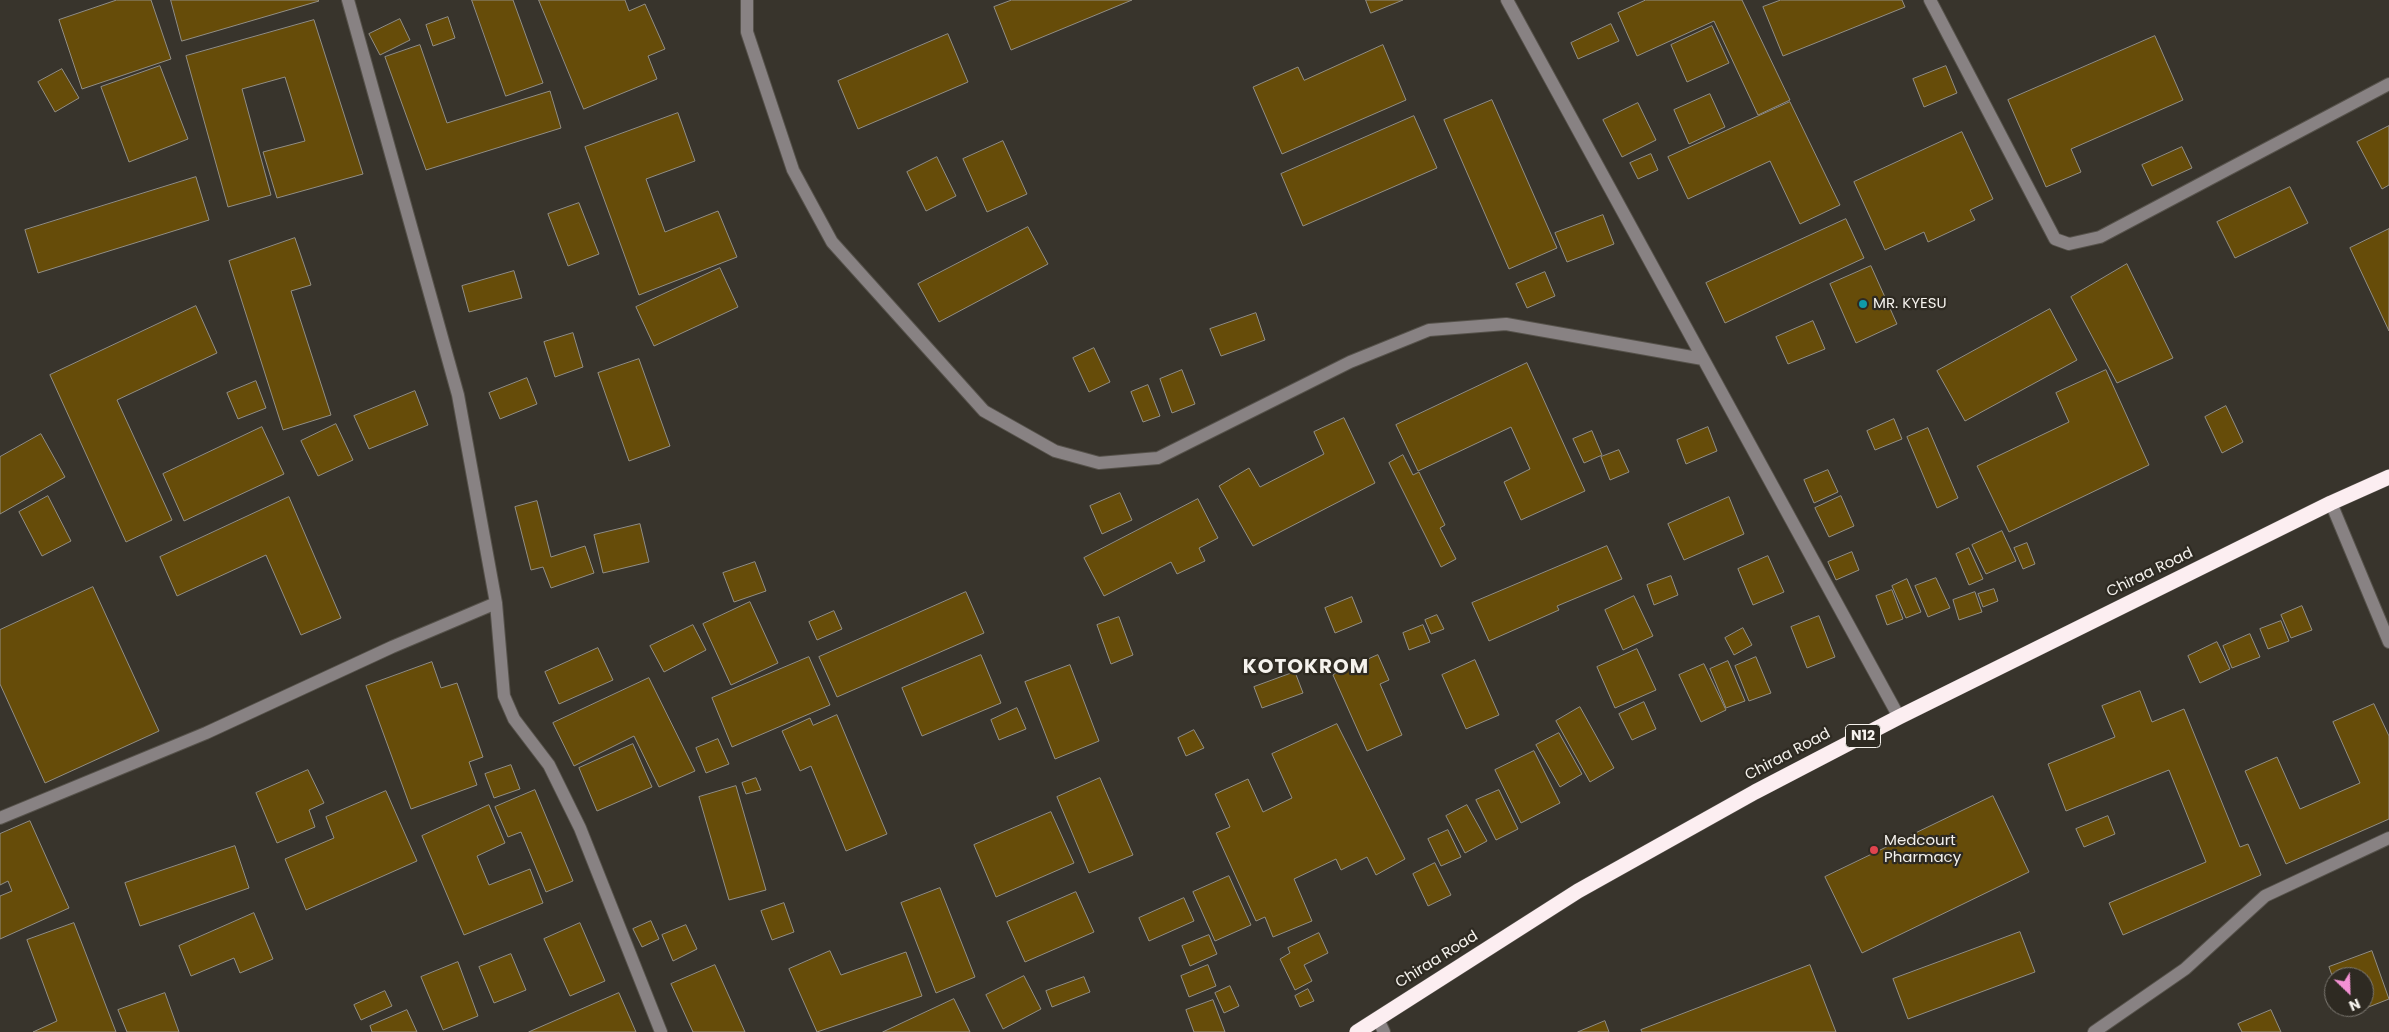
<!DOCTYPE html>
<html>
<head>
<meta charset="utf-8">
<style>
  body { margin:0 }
  #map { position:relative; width:2389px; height:1032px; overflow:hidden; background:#38342c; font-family:Poppins,sans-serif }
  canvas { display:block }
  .north { position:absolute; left:2324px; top:967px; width:50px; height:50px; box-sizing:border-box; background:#2e2a22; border:1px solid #7e7a73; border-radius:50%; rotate:156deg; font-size:14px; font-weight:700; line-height:20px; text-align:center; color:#f5f2ed }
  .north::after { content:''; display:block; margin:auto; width:18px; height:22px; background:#f491d4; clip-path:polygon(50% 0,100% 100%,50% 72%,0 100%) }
</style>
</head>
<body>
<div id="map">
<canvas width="2389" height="1032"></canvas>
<div class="north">N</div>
</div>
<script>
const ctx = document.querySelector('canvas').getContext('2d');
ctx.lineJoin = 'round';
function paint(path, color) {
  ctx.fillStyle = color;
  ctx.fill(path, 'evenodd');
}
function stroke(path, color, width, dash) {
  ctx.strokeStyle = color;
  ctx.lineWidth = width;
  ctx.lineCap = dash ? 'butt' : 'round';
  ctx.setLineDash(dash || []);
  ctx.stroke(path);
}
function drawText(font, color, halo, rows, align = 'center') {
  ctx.font = font + ' Poppins,sans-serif';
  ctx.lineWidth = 4.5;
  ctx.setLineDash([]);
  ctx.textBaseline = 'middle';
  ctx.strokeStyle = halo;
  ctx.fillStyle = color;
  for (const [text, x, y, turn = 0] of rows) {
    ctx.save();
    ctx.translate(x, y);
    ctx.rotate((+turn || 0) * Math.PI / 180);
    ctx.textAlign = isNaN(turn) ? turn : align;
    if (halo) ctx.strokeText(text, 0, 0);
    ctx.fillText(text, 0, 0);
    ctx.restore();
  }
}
const building = new Path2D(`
  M117,0H151L171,59L82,89L59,20Z
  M171,0H318L319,1L182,41Z
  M472,0H513L543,83L506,96Z
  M539,0H625L629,11L645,4L665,49L648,56L657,79L584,109Z
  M1012,0H1132L1011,50L994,7Z
  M1366,0H1403L1371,13Z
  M1646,0H1742L1790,100L1758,115L1714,21L1637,56L1618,13Z
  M1781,0H1902L1905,7L1783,56L1763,7Z
  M448,17L455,38L433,46L426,25Z
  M400,19L410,40L380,55L369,34Z
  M314,20L363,174L277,198L263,152L305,141L285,77L242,89L271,195L228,207L186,56Z
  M1611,24L1619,41L1578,59L1571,43Z
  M1712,26L1729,63L1687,82L1671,45Z
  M948,34L968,82L858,129L838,81Z
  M2155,36L2183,100L2071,149L2081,172L2046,187L2008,100Z
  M420,45L447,123L550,91L561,128L426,170L385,57Z
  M1383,45L1406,100L1282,154L1253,87L1298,67L1304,80Z
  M160,66L188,139L129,162L101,87Z
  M1946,66L1957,93L1924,107L1913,79Z
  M62,69L79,98L55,112L38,82Z
  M1710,94L1725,127L1689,144L1674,110Z
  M1492,100L1557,248L1509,269L1444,120Z
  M1790,102L1840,205L1800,224L1770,161L1688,199L1668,157Z
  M1638,103L1656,140L1622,157L1603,120Z
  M678,113L695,161L646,179L665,232L718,211L737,257L639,295L585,147Z
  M1414,116L1437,168L1303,226L1281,174Z
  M2389,126V185L2382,189L2357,142Z
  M1962,132L1993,199L1970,210L1975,220L1928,242L1924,232L1885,250L1854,182Z
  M1003,141L1027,194L987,212L963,159Z
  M2182,147L2192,168L2152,186L2142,165Z
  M1651,154L1658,170L1638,179L1630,163Z
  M937,157L956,196L926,211L907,172Z
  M196,177L209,220L38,273L25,230Z
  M2290,187L2308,223L2235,258L2217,222Z
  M579,203L599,254L568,266L548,214Z
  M1603,215L1614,244L1567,262L1555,233Z
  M1846,219L1864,258L1725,323L1706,283Z
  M1028,227L1048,264L939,322L918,284Z
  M2389,229V331L2350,248Z
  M295,238L311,285L291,291L331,415L283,430L229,261Z
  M2127,264L2173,358L2117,383L2071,297Z
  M1871,266L1897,324L1856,343L1830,284Z
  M720,268L738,307L654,346L636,307Z
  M514,271L522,298L469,312L462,286Z
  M1545,272L1555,296L1527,308L1516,284Z
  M196,306L217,353L117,400L172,520L126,542L50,375Z
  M2050,309L2077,360L1965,421L1937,371Z
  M1256,313L1265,340L1221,356L1210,329Z
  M1813,321L1825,349L1788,364L1776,337Z
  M573,333L583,367L555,377L544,342Z
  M1094,348L1110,382L1089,392L1073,358Z
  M639,359L670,446L629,461L598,373Z
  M1527,363L1585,491L1521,520L1504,482L1530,469L1511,427L1418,471L1396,425Z
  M1182,370L1195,404L1172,413L1160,379Z
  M2106,370L2149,465L2009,532L1977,466L2069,422L2056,393Z
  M527,378L537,404L500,419L489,393Z
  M256,381L266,408L238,419L227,393Z
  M1148,385L1160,416L1143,422L1131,392Z
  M415,391L428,425L369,449L354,416Z
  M2226,406L2243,442L2222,453L2205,417Z
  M1344,418L1375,483L1253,546L1219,486L1249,468L1260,487L1324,454L1314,432Z
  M1894,419L1902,439L1875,450L1867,431Z
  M336,424L353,460L318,476L301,441Z
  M262,427L284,474L184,521L163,474Z
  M1708,427L1717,451L1686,464L1677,440Z
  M1928,428L1958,498L1937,508L1907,437Z
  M1592,431L1602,455L1584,463L1573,439Z
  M41,434L65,477L0,514V457Z
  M1619,450L1629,472L1610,480L1601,457Z
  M1403,455L1413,475L1419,472L1445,525L1440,528L1456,559L1441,567L1389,463Z
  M1828,470L1838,492L1814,503L1804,480Z
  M1120,493L1132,520L1102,534L1090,506Z
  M48,496L71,541L42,556L19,512Z
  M1841,496L1854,526L1829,537L1815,508Z
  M289,497L341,618L301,635L266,555L177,596L160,557Z
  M1729,497L1744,534L1684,560L1668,524Z
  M1198,499L1218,538L1199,548L1205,561L1177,574L1171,562L1104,596L1084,558Z
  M537,501L551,557L585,546L594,573L551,588L543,567L531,570L515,507Z
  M640,524L649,562L603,573L594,535Z
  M2002,531L2016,561L1986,574L1972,545Z
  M2027,543L2035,564L2023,569L2014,548Z
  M1607,546L1622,579L1557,606L1559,610L1489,641L1472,603Z
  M1969,548L1983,579L1969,585L1956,554Z
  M1852,552L1859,570L1836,580L1828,562Z
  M1768,556L1784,592L1753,605L1738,569Z
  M755,562L766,591L734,602L723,573Z
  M1671,576L1678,595L1654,605L1647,585Z
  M1936,578L1950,608L1928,617L1915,586Z
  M1907,579L1921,612L1906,618L1892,586Z
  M93,587L159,731L45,783L0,684V630Z
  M1994,589L1998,601L1983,607L1978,594Z
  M1892,590L1903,619L1887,625L1876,596Z
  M966,592L984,633L837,697L819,657Z
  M1975,592L1982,612L1959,620L1953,600Z
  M1634,596L1653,636L1623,650L1605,610Z
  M1352,597L1362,622L1335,633L1325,608Z
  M750,602L778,663L731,685L703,624Z
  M2302,606L2312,630L2291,638L2281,615Z
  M834,611L842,629L817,640L809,622Z
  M1437,615L1444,629L1431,634L1425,620Z
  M1819,616L1835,657L1807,668L1791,627Z
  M1119,617L1133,655L1111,664L1097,625Z
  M2281,621L2289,641L2268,649L2260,629Z
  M693,625L706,650L664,672L650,646Z
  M1423,625L1430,642L1409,650L1403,633Z
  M1743,628L1752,645L1734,655L1725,638Z
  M2250,634L2260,657L2232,668L2223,646Z
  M2217,642L2230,669L2200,683L2188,656Z
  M598,648L613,680L559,704L545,672Z
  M1637,649L1656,690L1615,708L1597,667Z
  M981,655L1001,703L922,736L902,688Z
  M1378,655L1389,680L1380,684L1402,735L1367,751L1333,675Z
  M809,657L830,705L732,747L712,698Z
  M1756,657L1771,693L1749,701L1735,666Z
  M1475,660L1499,715L1466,729L1442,675Z
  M1728,661L1745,701L1726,708L1710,669Z
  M432,662L441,688L457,683L483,757L469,762L477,785L411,809L366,686Z
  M1704,664L1726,710L1701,722L1679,675Z
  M1070,665L1099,741L1055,759L1025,682Z
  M1295,672L1303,693L1262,708L1254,687Z
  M649,678L695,771L659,787L634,736L574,766L553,723Z
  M2140,691L2152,722L2184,709L2240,847L2248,844L2261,875L2123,935L2109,903L2206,862L2169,770L2066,811L2048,764L2115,737L2102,706Z
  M1644,702L1656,729L1632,740L1619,714Z
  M2374,704L2389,736V819L2286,864L2245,771L2277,757L2300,809L2360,783L2333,722Z
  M1580,707L1614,768L1590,782L1556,721Z
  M1017,708L1026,729L999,740L991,720Z
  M837,715L887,834L846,851L811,766L800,771L782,731L810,718L813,725Z
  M1337,724L1405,859L1376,875L1367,857L1341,870L1336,859L1294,879L1312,921L1273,937L1265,917L1256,921L1216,833L1230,827L1215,794L1248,779L1263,812L1292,798L1272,754Z
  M1194,730L1204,748L1186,756L1178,738Z
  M1559,733L1582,774L1560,787L1536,745Z
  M718,739L729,764L706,773L696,748Z
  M633,744L652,787L597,811L579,768Z
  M1534,751L1560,803L1521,823L1495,770Z
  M511,765L520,789L494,798L485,774Z
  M308,770L324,803L309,810L315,827L277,843L256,793Z
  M756,778L761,790L746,794L742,783Z
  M1100,778L1133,855L1089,873L1057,797Z
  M736,786L766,890L729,900L699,797Z
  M535,790L573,881L546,892L521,832L508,837L495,807Z
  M1499,790L1518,829L1496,840L1476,800Z
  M386,791L417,861L306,910L285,859L334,838L326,817Z
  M1993,796L2029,872L1862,953L1825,877Z
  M489,805L505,843L477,856L489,885L530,869L543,903L464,935L422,836Z
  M1467,805L1487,841L1465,853L1446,816Z
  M1051,812L1074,863L996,897L974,845Z
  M2108,816L2115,834L2084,847L2076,829Z
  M30,821L69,908L0,939V896L12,891L8,881L0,885V834Z
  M1448,830L1461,857L1441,866L1428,839Z
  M235,846L249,888L140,926L125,883Z
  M1435,863L1451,895L1428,906L1413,874Z
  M1229,876L1251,925L1215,941L1193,892Z
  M940,888L975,977L936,993L901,903Z
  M1076,892L1094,932L1025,962L1007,922Z
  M1184,898L1194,921L1149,941L1139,918Z
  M784,903L794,932L772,940L761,911Z
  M254,913L273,959L240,973L234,958L191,976L179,946Z
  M651,921L659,939L642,947L633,929Z
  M74,923L116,1032H33L57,1021L27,940Z
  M580,923L605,981L570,996L544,939Z
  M686,925L697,949L673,961L662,935Z
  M2020,932L2035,972L1908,1019L1893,979Z
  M1319,933L1328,953L1304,965L1312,981L1295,990L1280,959L1290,953L1288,948Z
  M1209,935L1217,954L1190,966L1182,946Z
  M830,951L841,975L906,952L922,996L817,1032L789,969Z
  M2372,951L2389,999L2348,1015L2344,1007H2364V977H2334V981L2329,967Z
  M511,954L526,990L494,1003L479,967Z
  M458,962L478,1016L443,1030L421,977Z
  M715,965L745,1032H693L671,984Z
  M1208,965L1216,986L1189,997L1181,976Z
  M1810,965L1836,1032H1642L1641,1030Z
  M1024,976L1041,1009L1003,1029L986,995Z
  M1084,977L1090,992L1052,1007L1046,991Z
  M1230,986L1239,1006L1224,1013L1215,993Z
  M1308,989L1314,1001L1300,1007L1295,996Z
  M385,991L392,1006L361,1020L354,1005Z
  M165,993L179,1032H127L118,1010Z
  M619,993L636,1032H529Z
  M954,999L970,1032H883Z
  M1213,1000L1225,1032H1194L1186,1010Z
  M407,1010L417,1032H372L370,1026Z
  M2271,1010L2281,1032H2242L2238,1024Z
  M1605,1021L1609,1032H1578Z`);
const minor = new Path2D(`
  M348,0L458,395L496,603L504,696L514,719L549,765L580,828L661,1032
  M747,0V32L793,170L832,242L984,411L1055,451L1099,463L1158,458L1350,362L1429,330L1506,324L1703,359
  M1507,0L1899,717
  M1930,0L2055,239L2069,244L2100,237L2389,84
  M2331,503L2389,642
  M0,818L206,733L392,647L496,603
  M1378,1019L1384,1032
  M2094,1032L2185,969L2265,896L2389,838`);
const highway = new Path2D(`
  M1357,1032L1578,891L1755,792L1899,717L2331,503L2389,477`);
const markers = [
  [1863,304,5,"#0f9aa8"],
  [1874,850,5,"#e0444e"]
];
const shields = [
  [1863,736,35]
];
const shieldNames = [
  ["N12",1863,736]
];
const poiNames = [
  ["MR. KYESU",1873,304],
  ["Medcourt",1884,841],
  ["Pharmacy",1884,858]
];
const streetNames = [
  ["Chiraa Road",2150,573,-26],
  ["Chiraa Road",1788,755,-28],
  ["Chiraa Road",1437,960,-32]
];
const districtNames = [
  ["KOTOKROM",1306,668]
];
paint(building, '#664c09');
stroke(building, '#928e84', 1);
stroke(minor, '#56524b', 14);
stroke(highway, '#56524b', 16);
stroke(minor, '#888283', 12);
stroke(highway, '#fceef1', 15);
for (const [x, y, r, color] of markers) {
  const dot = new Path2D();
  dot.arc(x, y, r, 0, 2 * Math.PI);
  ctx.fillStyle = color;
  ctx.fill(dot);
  stroke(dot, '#2e2a22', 2);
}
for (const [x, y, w] of shields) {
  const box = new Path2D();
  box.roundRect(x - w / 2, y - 11.5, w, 23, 4);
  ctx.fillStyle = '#2e2a22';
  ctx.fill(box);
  stroke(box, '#f5f2ed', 1);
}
drawText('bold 14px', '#f5f2ed', null, shieldNames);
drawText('15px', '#f5f2ed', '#2e2a22', poiNames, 'left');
drawText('15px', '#f5f2ed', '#2e2a22', streetNames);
ctx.letterSpacing = '1px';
drawText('bold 20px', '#f5f2ed', '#2e2a22', districtNames);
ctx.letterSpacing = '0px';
</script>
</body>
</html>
